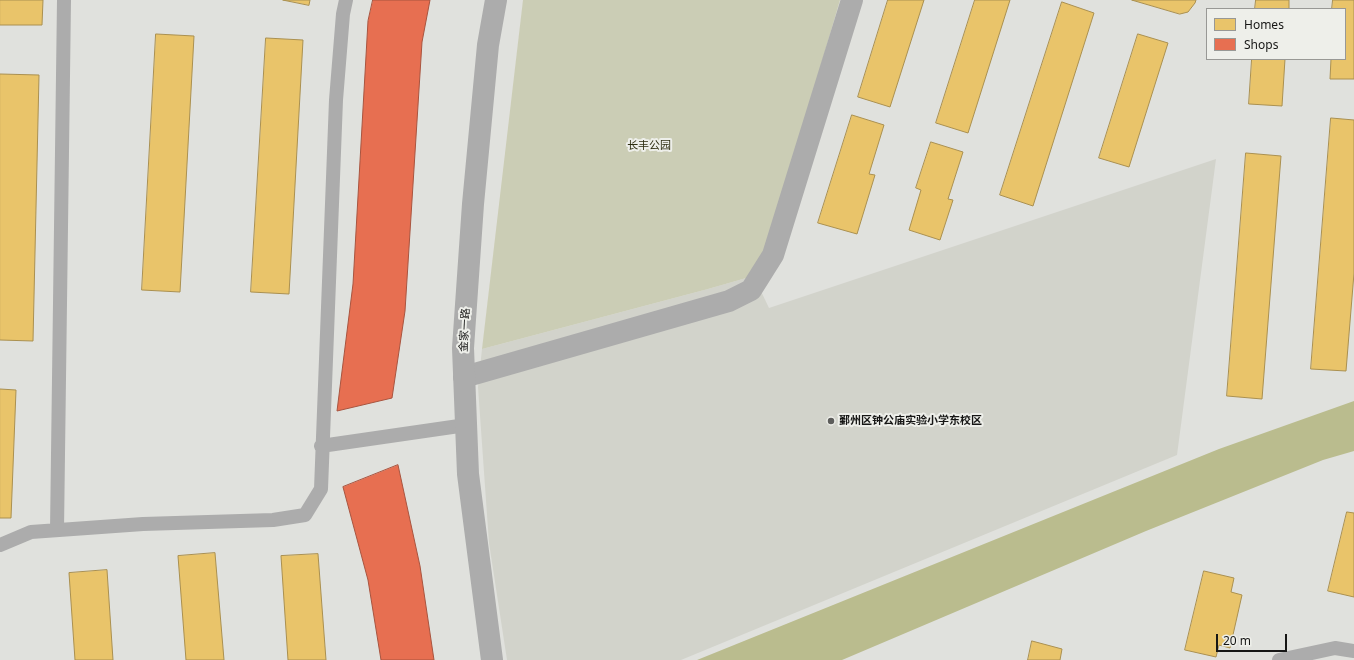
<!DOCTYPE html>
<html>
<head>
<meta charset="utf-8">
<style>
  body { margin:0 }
  #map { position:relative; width:1354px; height:660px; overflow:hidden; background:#e0e1dd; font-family:"Noto Sans",sans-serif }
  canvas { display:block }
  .legend { position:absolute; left:1206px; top:8px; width:140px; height:52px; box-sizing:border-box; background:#eeefea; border:1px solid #989895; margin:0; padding:5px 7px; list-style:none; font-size:12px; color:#161615 }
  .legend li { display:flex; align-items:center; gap:8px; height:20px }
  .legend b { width:20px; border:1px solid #989895 }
  .scale { position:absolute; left:1216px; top:634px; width:71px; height:18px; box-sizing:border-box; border:2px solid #161615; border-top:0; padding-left:5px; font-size:12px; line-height:14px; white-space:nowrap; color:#161615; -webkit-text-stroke:3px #eeefea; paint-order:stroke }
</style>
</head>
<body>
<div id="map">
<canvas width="1354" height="660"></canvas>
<ul class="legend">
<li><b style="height:11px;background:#e9c46a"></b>Homes</li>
<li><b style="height:11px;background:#e76f51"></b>Shops</li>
</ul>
<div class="scale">20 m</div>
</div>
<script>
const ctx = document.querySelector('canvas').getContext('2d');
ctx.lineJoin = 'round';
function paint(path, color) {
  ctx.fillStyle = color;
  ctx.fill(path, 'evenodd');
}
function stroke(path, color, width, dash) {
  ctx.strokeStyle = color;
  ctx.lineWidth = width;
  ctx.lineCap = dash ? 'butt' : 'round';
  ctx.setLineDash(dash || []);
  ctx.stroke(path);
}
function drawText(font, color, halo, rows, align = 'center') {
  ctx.font = font + ' "Noto Sans","Noto Sans SC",sans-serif';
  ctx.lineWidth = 4;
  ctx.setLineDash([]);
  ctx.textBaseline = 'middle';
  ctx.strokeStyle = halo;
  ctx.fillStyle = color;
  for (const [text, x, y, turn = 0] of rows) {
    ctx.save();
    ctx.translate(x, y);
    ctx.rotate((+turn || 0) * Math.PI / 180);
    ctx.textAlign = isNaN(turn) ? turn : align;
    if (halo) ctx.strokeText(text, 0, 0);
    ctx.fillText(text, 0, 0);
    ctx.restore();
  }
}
const built = new Path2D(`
  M1216,159L1177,455L681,660H507L489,543L478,387L482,349L708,289L760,274L757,283L769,308Z`);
const green = new Path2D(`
  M523,0H840L760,274L708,289L482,349Z`);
const water = new Path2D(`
  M1354,401V451L1323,460L1146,531L842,660H697L1219,449Z`);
const homes = new Path2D(`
  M0,0H43L42,25H0Z
  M283,0H310L309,5Z
  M888,0H924L890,107L858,97Z
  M975,0H1010L968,133L936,123Z
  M1132,0H1196L1195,3L1188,12L1180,14Z
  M1256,0H1289V9H1255Z
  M1333,0H1354V79H1330L1331,59H1345V9H1332Z
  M1062,2L1094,13L1033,206L1000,195Z
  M156,34L194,36L180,292L142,290Z
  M1138,34L1168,43L1129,167L1099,158Z
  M266,38L303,40L289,294L251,292Z
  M370,46L408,48L396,276L358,274Z
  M1252,59H1285L1282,106L1249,104Z
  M0,74L39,75L33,341L0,340Z
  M852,115L884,125L869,174L875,175L857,234L818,223Z
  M1331,118L1354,120V273L1346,371L1311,369Z
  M931,142L963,152L948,199L953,200L940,240L909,230L921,190L916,188Z
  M1246,153L1281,156L1262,399L1227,396Z
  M0,389L16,390L11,518H0Z
  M1347,512L1354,513V597L1328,591Z
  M215,553L224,660H186L178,556Z
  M318,554L326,660H288L281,556Z
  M107,570L113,660H75L69,573Z
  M1204,571L1234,578L1231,592L1242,595L1230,648L1219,645L1216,657L1185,650Z
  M413,589L424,660H384L374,595Z
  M1032,641L1062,649L1060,660H1028Z`);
const shops = new Path2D(`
  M373,0H430L422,42L405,311L392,398L337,411L353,284L368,21Z
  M398,465L420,566L434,660H381L368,580L343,487Z`);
const service = new Path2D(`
  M321,446L466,425
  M57,530L64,0
  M0,545L31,532L143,524L273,520L305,515L321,489L336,100L343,14L346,0
  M1279,660L1335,648L1354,651`);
const minor = new Path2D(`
  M464,377L729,301L751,290L773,255L852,0`);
const tertiary = new Path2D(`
  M492,660L468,474L463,348L473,204L488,45L496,0`);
const markers = [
  [831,421,4,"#5d5d5b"]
];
const parkNames = [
  ["长丰公园",649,146]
];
const streetNames = [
  ["金家一路",465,330,-87]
];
const poiNames = [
  ["鄞州区钟公庙实验小学东校区",839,421]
];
paint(built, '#d2d3cb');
paint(green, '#cbcdb5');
paint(water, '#babc8e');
paint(homes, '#e9c46a');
stroke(homes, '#aa9050', 1);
paint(shops, '#e76f51');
stroke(shops, '#a8543f', 1);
stroke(service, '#acacac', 14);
stroke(minor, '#acacac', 22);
stroke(tertiary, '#acacac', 22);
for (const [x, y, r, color] of markers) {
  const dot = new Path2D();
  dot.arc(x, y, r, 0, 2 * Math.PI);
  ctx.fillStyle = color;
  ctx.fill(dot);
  stroke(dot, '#eeefea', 1.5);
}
drawText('11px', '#2e2e11', '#eeefea', parkNames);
drawText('11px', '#161615', '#eeefea', streetNames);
drawText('bold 11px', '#161615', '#eeefea', poiNames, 'left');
</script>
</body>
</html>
